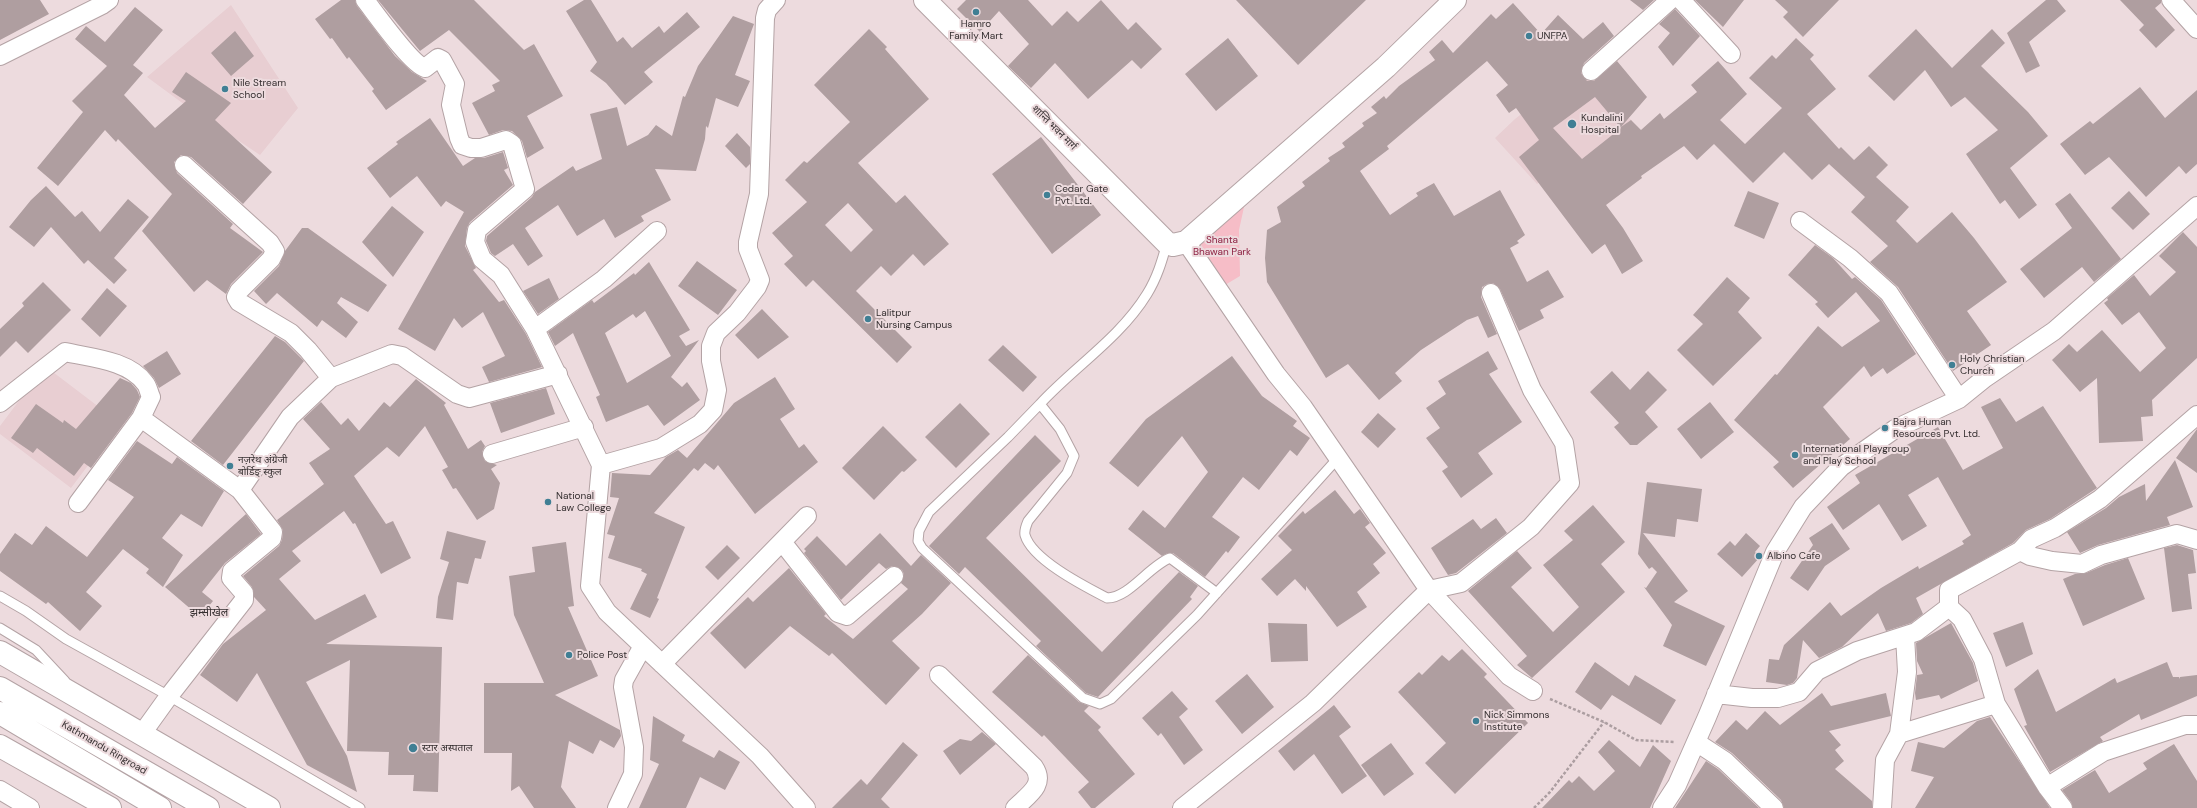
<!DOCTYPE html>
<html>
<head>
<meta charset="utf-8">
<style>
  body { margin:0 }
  canvas { display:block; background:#eddbde }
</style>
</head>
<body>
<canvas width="2197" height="808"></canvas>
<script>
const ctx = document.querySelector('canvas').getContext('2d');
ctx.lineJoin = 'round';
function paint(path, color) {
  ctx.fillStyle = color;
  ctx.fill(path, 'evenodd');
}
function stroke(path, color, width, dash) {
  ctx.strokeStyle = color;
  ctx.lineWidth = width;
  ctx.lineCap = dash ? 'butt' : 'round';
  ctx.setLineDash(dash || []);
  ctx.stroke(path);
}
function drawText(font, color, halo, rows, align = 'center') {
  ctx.font = font + ' "DM Sans","Noto Sans Devanagari",sans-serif';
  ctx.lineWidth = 4;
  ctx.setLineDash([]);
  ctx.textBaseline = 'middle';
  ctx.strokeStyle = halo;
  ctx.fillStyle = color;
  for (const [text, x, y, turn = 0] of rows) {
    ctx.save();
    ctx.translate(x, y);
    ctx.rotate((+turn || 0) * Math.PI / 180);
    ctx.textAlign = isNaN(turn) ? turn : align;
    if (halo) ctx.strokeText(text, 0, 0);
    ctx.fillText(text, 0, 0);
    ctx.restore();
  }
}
const built = new Path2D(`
  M231,5L298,108L260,155L181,102L147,77Z
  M1583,65L1639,129L1584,177L1566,158L1537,184L1495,138L1515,119Z
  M45,366L120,423L71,488L0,434V426Z`);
const green = new Path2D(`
  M1246,198L1239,230L1240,276L1225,285L1200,243Z`);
const building = new Path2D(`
  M0,0H40L49,14L0,40Z
  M341,0H355L357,6L395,56L412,72L427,81L386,110L372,91L374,89L349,57L347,59L332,38L330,39L315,19Z
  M378,0H474L524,50L534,44L563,96L527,116L544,148L527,158L522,141L512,131L503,130L489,135L472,103L495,91L492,85L500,81L449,30L420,51Z
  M584,0H591L617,42L623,37L632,48L659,26L664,33L687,12L700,27L644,72L653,82L625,105L606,83L590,71L597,62L566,11Z
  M966,0H1028L1052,26L1067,11L1078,22L1101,0L1128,30L1136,22L1162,49L1141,69L1132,60L1088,99L1055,63L1031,88L1008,66L1029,44L999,11L980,32L957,9Z
  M1236,0H1366L1298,65Z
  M1630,0H1654L1643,10Z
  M1695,0H1744L1723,27Z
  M1775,0H1839L1803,37L1783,17L1788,12Z
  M2046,0H2057L2066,11L2029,42L2040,66L2026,73L2007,33Z
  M2120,0H2161V3L2155,8L2175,30L2156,48L2139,30L2144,25Z
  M1513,3L1541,34L1558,15L1583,39L1603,22L1614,36L1584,63L1581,73L1587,81H1594L1617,61L1647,97L1621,127L1631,120L1641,130L1660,113L1664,119L1697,92L1691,85L1718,61L1747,94L1720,120L1745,144L1782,108L1749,78L1772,55L1776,59L1796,38L1814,55L1810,59L1836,89L1807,114L1839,149L1841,147L1854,160L1869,146L1888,165L1876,177L1909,207L1896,221L1917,243L1952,212L1974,238L2007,282L1967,311L1991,345L1953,371L1898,287L1870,262L1888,246L1851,212L1865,197L1829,164L1812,180L1784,152L1753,183L1714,144L1697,160L1684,146L1641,176L1642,178L1606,205L1623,228L1643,261L1622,274L1605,244L1592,254L1519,157L1539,140L1516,108L1509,113L1496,95L1508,85L1487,61L1387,146L1389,149L1360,171L1390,215L1418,196L1416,193L1434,183L1454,216L1500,190L1525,235L1517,241L1519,243L1510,248L1527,282L1548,270L1564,297L1540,310L1544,318L1519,331L1500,289L1493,283L1487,284L1482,287L1481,297L1497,334L1488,338L1478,316L1467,320L1421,350L1395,373L1402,381L1379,400L1348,364L1326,378L1267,282L1265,258L1267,230L1281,222L1277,207L1305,186L1302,182L1330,161L1328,158L1345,147L1342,143L1364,126L1362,123L1377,113L1371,107L1384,96L1386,99L1399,86L1435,60L1429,52L1442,40L1453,53L1491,14L1496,19ZM1595,97L1621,128L1582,159L1553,128Z
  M135,7L163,30L133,65L143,73L124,95L155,128L186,101L172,92L186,72L231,103L215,120L272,172L243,204L191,157L181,155L174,162L177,173L233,224L230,228L263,252L231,284L226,294L207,280L194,292L142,231L172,194L118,139L116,142L105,130L58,186L37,168L83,112L72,101L107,66L75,39L86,26L105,42Z
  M1675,9L1700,36L1673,66L1658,47L1670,33L1659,24Z
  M733,16L754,24L735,75L750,81L738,107L716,98L708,128L706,126L705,139L696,171L655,169L671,200L641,216L644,221L615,238L604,219L577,236L558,205L525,228L543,256L528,266L513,244L495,256L491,253L486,241L487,236L532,197L535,192L573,166L576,171L602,159L590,114L617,107L627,146L648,135L656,125L672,136L683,96L685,97L698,66Z
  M869,29L887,47L885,49L929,99L858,163L896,203L905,195L949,244L924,266L913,254L891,276L881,266L856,291L912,347L897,363L813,280L806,287L784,264L793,256L772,233L807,202L785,180L804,161L807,163L850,122L814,85ZM848,203L873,230L851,252L825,225Z
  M1916,29L1952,68L1992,29L2005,43L1981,66L2028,112L2048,136L2010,168L2037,205L2019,219L2005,200L2000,204L1966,154L1998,130L1965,97L1951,107L1925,70L1894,101L1868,76Z
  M235,31L254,56L231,76L211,53Z
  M1228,38L1258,76L1216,111L1185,74Z
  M2140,87L2165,118L2197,90V164L2186,174L2179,166L2146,197L2109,157L2085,175L2060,144L2090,121L2093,124Z
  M430,118L463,166L475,158H484L503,152L508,168L504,170L513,185L470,222L467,228L465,246L476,268L473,270L499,302L504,300L526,334L542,367L539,368L489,382L482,367L505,356L483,312L462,328L454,318L435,351L398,329L464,212L446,201L441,207L417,176L390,198L367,168L398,144L396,142Z
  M737,133L750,147V164L746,168L725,146Z
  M1041,137L1101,215L1052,254L992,174Z
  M46,186L75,217L82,211L100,232L128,199L149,217L114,258L127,270L114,284L88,260L84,264L51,227L34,247L9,227L31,200Z
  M1748,191L1779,203L1764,239L1734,226Z
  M2129,191L2150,214L2133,230L2111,208Z
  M2070,193L2121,259L2094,282L2082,267L2044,298L2020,269L2072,228L2055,204Z
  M392,206L424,232L393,277L362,242Z
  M302,228H308L387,285L368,312L341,297L337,303L358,322L346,338L322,320L317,327L277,293L266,304L254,291L279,266L285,251Z
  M2183,232L2197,247V358L2152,400L2153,416L2141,417L2143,441L2099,443L2097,378L2080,392L2052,360L2069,344L2077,352L2102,330L2140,372L2166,348L2139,312L2122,325L2104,303L2108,300L2107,298L2134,275L2150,296L2176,272L2159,256Z
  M1815,245L1833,258L1852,279L1855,277L1881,300L1916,354L1887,374L1883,368L1871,377L1864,366L1823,407L1850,439L1793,488L1773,467L1779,462L1734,420L1775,374L1777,375L1818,326L1842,347L1880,321L1856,292L1828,318L1815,304L1818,302L1788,275Z
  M697,261L737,290L718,315L678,286Z
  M649,262L690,330L679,336L686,346L699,340L671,377L682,387L687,382L700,400L664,426L648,405L606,422L596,397L600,395L573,333L555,346L548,332L592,300L594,303L634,273L635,275ZM645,311L671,356L627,383L605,333L633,314L636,318Z
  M1727,277L1750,298L1738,312L1762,338L1713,386L1677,350L1703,324L1693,315Z
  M549,278L559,299L538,314L523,291Z
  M43,282L71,310L28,353L16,341L0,357V329L24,306L22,303Z
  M107,288L127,306L100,337L81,319Z
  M762,309L789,337L758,359L735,335Z
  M275,336L285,342L304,361L223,465L191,441Z
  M1003,345L1037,377L1023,392L988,360Z
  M167,351L181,374L159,388L154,378L143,366Z
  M1488,351L1498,369L1489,374L1522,422L1478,453L1493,474L1461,498L1442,471L1448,467L1426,438L1440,428L1426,408L1446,394L1438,381Z
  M1232,356L1262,396L1297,421L1293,426L1310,438L1297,456L1290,450L1259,490L1243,477L1212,517L1240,537L1228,553L1226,551L1205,577L1173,553H1168L1162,556L1128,529L1143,510L1165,528L1208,472L1182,436L1138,487L1109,463L1146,419Z
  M1612,371L1630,390L1648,371L1667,390L1645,412L1658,427L1637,445H1630L1614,427L1619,423L1590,392Z
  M775,377L795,409L780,419L799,448L804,444L818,462L755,514L718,465L714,470L705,463L698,471L694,468L654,513L685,527L657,598L659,599L650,618L630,609L647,574L641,571L642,569L608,558L615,536L607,534L619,498L610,497L612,473L650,475L666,457L678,450L687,458L734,403Z
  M120,378L131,383L137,390L140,397L132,413L91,468L84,463L74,476L37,448L33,453L11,438L36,404L63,423L64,420L76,429Z
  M416,379L446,403L444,405L468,449L481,440L485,446L482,452L485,461L497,465L491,469L500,483L494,509L477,520L456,488L453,489L442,470L448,467L425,426L399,457L387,447L354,476L386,524L393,521L411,558L381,574L355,523L353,524L344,511L292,551L301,561L279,579L315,620L365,594L377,617L326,644L442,647L438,792L413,791L414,775H388L389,752L347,751L350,660L306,682L347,756L357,792L307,765L257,673L237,702L200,675L223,644L266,610L254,597L252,587L243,576L279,546L282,540L283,530L277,520L324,484L309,463L330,449L303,419L321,402L341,425L348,418L359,431L384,402L390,407Z
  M546,388L555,414L501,433L490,403Z
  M2000,398L2016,422L2043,406L2097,488L2050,519L2026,530L2013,543L1916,598L1923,614L1911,623L1886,631L1878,613L1842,647L1819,658L1803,640L1797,678L1793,683L1787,685L1766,682L1769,659L1779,660L1784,645L1830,602L1841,616L1881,588L1918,566L1919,569L1964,544L1962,541L1971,535L1938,477L1908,495L1927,526L1902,541L1879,504L1843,530L1827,507L1860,483L1855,475L1938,427L1963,470L2003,448L1981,407Z
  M1710,402L1734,432L1701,459L1677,429Z
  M960,403L990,434L956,468L925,437Z
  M1378,413L1396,429L1378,448L1361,432Z
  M883,426L917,460L904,472L902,471L874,500L842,468Z
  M2197,429V473L2176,458Z
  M1035,435L1061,461L986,538L1102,652L1179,572L1198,586L1190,597L1192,599L1098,697L1086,693L1036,646L1041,641L965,567L959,574L929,546Z
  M137,441L172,464L177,457L224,491L202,527L181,514L162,538L183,555L163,587L146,573L149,569L123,549L86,592L102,606L80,631L48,602L46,604L0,571V554L15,533L32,545L46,526L87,557L134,497L108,480Z
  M2175,460L2193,507L2167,517L2170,525L2098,545L2080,553L2067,532L2106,508L2119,497L2145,484L2146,501Z
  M1647,482L1702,489L1698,522L1677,519L1675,537L1643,533L1688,591L1674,602L1725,626L1706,666L1663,646L1672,625L1644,587L1646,588L1657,572L1652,567L1649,569L1638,554Z
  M1335,490L1354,514L1360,509L1370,523L1365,527L1386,553L1373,564L1380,573L1357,592L1367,607L1337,627L1306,586V591L1295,579L1277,596L1261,579L1292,550L1278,536L1303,511L1305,514Z
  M1593,505L1625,542L1601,564L1625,592L1532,678L1517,665L1527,656L1468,591L1517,551L1532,568L1511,587L1553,632L1579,607L1543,565L1573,540L1564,531Z
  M246,514L261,534L225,563L202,592L213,601L200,617L165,587Z
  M1496,518L1507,533L1456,573L1448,575L1431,548L1473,519L1481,529Z
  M1832,523L1850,549L1825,566L1808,591L1790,578L1813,545L1809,538Z
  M447,531L486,541L481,559L475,558L468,584L457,582L453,620L436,618L438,597L449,562L440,559Z
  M880,533L911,566L921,555L951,583L922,614L892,641L920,668L886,705L832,653L829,656L790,626L745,669L710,633L748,597L753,602L789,568L826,614L824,616L853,639L908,589L901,583L904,574L902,570L892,566L886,569L879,563L841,600L804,553L806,551L804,549L817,536L846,566Z
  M1746,533L1760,546L1755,552L1760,557L1742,577L1717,554L1730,541L1735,546Z
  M566,542L574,606L568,607L598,676L555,695L620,730L621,736L614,748L600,740L593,754L569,741L561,787L576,808H534L519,786L511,791L512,753H484V683H544L514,615L509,576L535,572L532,547Z
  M727,545L740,558L718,580L705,567Z
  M2177,545L2193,550L2196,573L2188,574L2192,609L2172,612L2164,548Z
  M2128,558L2145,599L2083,626L2063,579L2075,574L2086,573L2105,565Z
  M2023,622L2033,654L2006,667L1993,633Z
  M1268,623L1307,624L1308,661L1271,662Z
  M1951,623L1973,663L1978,681L1941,699L1939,695L1916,700L1915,693L1917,675L1923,674L1917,661L1916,643Z
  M1462,649L1487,674L1484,677L1528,723L1455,794L1425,763L1446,743L1398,692L1419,672L1422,675L1442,655L1449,661Z
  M1028,655L1079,702L1089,706L1084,711L1101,727L1098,730L1135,774L1095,808H1091L1078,792L1089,782L1044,735L1042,737L992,692Z
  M1595,662L1629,686L1635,675L1676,700L1661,725L1612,695L1601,710L1575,692Z
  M2167,662L2173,677H2179L2180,679V677L2197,675V696L2141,720L2139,714L2100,737L2103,741L2050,772L2024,726L2027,725L2014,689L2038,669L2056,712L2115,678L2117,683Z
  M1247,674L1274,707L1242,734L1215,701Z
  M1172,691L1188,709L1179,717L1203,750L1184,765L1161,733L1158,736L1142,718Z
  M1822,693L1831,706L1886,693L1891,716L1829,731L1841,745L1835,750L1844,761L1835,769L1872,801V808H1784L1781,800L1732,753L1715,742L1736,720L1747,730L1765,711L1780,725Z
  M1334,705L1351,727L1339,736L1367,776L1342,794L1314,754L1294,771L1278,751Z
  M653,716L685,735L682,741L714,758L719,750L740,762L725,790L700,777L686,808H639L659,764L650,760Z
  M1990,717L2050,808H1915L1934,777L1911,771L1918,742L1944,748L1977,721Z
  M982,732L996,744L960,775L943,751L960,739L971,741Z
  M1609,740L1640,767L1653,745L1671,761L1650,808H1542L1569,780L1572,783L1579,776L1594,791L1615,771L1598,752Z
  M903,742L918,755L881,799L890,808H832L861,779L867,785Z
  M1391,743L1414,774L1384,796L1361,765Z
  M2174,744L2197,781V808H2073L2071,802L2062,790L2095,770L2109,793L2147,769L2143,763Z
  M1706,761L1718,769L1759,808H1675Z`);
const path = new Path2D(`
  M1550,699L1604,722L1636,740L1675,742
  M1534,808L1550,792L1604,722`);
const lane = new Path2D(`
  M1167,243C1162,261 1157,278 1147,294C1120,338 1074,367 1040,404L1060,429L1074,456L1067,473L1028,521C1026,526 1024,530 1025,535C1032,560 1086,587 1107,598C1129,598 1149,566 1170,558L1217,593
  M1040,404L1008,437L929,512L919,531L918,541L922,548L1083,698L1100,704L1111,699L1197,615L1338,458
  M0,596L26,611L66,639L169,696L360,808
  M0,628L36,650L65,681`);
const street = new Path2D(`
  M365,0C376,14 411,64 425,68L438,58L442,60L455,84L451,105L459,138L462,145L471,148H481L506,140L512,144L525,189L477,230L475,242L482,259L501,275L535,329L601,465L590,586L607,612L643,646
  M1681,0L1731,54
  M2171,0L2197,29
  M0,56L102,5L109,0
  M1591,71L1670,0
  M184,165L270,243L275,251L271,259L239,291L236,297L239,302L291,333L308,350L331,378
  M1800,221L1850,258L1889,293L1959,399
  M1186,242L1276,374L1303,407L1429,590L1509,676L1533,691
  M535,329L604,279L657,231
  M0,403L65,352C91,358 128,360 145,383C148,386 149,393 151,397L141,418L240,490
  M492,454L584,427
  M601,465L661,448L700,424L713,410L717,390L711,361V346L716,333L737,313L757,287L760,280L748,249V242L759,194L765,18L767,10L776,0
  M78,503L141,418
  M783,543L838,613L847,616L894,576
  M2020,551L2030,556L2052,561L2082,564L2101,555L2177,534L2197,540
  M662,664L807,516
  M939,675L1034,767C1046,785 1028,795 1015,808
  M1716,694L1752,698H1778L1799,692L1817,671L1857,651L1916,632L1949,607
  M1899,734L1996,704
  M141,735L169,696L244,600V593L231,578L232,571L272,538L273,532L240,490L290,417L331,378L392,354L402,356L457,394L469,398L558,374
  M1696,742L1725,761L1774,808
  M2047,787L2103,752L2185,725H2197
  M0,790L30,808
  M617,808L633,774L634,747L623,687L624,680L643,646L760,756L806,808
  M1182,808L1313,703L1429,590L1461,583L1531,527L1570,483L1564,443L1532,390L1491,293
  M1662,808L1677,785L1707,717L1775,552L1803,507L1841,467L1895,429L1959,399L1985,378L2054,331L2197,206
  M1882,808L1885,760L1899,734L1907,672L1905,636
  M2063,808L2047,787L1996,704L1983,659L1962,619L1949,607V590L2020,551L2031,539L2055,528L2100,499L2197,415`);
const secondary = new Path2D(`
  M925,0L1167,243L1173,245L1186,242L1386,67L1455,0`);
const primary = new Path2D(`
  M0,652L269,808
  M0,746L110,808`);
const highway = new Path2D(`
  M0,688L208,808
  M0,713L160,808`);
const markers = [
  [976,12,4,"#407f94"],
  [1529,36,4,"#407f94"],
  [225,89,4,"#407f94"],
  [1572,124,5,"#407f94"],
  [1047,195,4,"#407f94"],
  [868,319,4,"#407f94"],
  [1952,365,4,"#407f94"],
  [1885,428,4,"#407f94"],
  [1795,455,4,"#407f94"],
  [230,466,4,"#407f94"],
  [548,502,4,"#407f94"],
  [1759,556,4,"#407f94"],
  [569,655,4,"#407f94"],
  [1476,721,4,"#407f94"],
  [413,748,5,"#407f94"]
];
const poiNames = [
  ["Hamro",976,24,"center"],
  ["Family Mart",976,36,"center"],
  ["UNFPA",1537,36],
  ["Nile Stream",233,83],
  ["School",233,95],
  ["Kundalini",1581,118],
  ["Hospital",1581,130],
  ["Cedar Gate",1055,189],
  ["Pvt. Ltd.",1055,201],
  ["Lalitpur",876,313],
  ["Nursing Campus",876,325],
  ["Holy Christian",1960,359],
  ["Church",1960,371],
  ["Bajra Human",1893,422],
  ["Resources Pvt. Ltd.",1893,434],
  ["International Playgroup",1803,449],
  ["and Play School",1803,461],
  ["नज़रेथ अंग्रेजी",238,460],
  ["बोर्डिङ् स्कुल",238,472],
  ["National",556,496],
  ["Law College",556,508],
  ["Albino Cafe",1767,556],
  ["Police Post",577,655],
  ["Nick Simmons",1484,715],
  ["Institute",1484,727],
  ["स्टार अस्पताल",422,748]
];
const streetNames = [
  ["शान्ति भवन मार्ग",1054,128,45],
  ["Kathmandu Ringroad",104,748,30]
];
const parkNames = [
  ["Shanta",1222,240],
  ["Bhawan Park",1222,252]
];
const neighbourhoodNames = [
  ["झम्सीखेल",209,613]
];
paint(built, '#e8ced2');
paint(green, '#f6bdc7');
paint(building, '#af9ea0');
stroke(lane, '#b4a3a5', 11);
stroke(street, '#b4a3a5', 20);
stroke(secondary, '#b4a3a5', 24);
stroke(primary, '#b4a3a5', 24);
stroke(highway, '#b4a3a5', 24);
stroke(path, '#ac9ea1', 2.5, [3, 2]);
stroke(lane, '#fff', 9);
stroke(street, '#fff', 18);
stroke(secondary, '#fff', 22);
stroke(primary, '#fff', 22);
stroke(highway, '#fff', 22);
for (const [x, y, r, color] of markers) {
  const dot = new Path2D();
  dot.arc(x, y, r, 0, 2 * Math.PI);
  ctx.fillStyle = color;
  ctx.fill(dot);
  stroke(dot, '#eddbde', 1.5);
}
drawText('10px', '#352f30', '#eddbde', poiNames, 'left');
drawText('10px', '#352f30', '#eddbde', streetNames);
drawText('10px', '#8d2142', '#eddbde', parkNames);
drawText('11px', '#352f30', '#eddbde', neighbourhoodNames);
</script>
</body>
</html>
